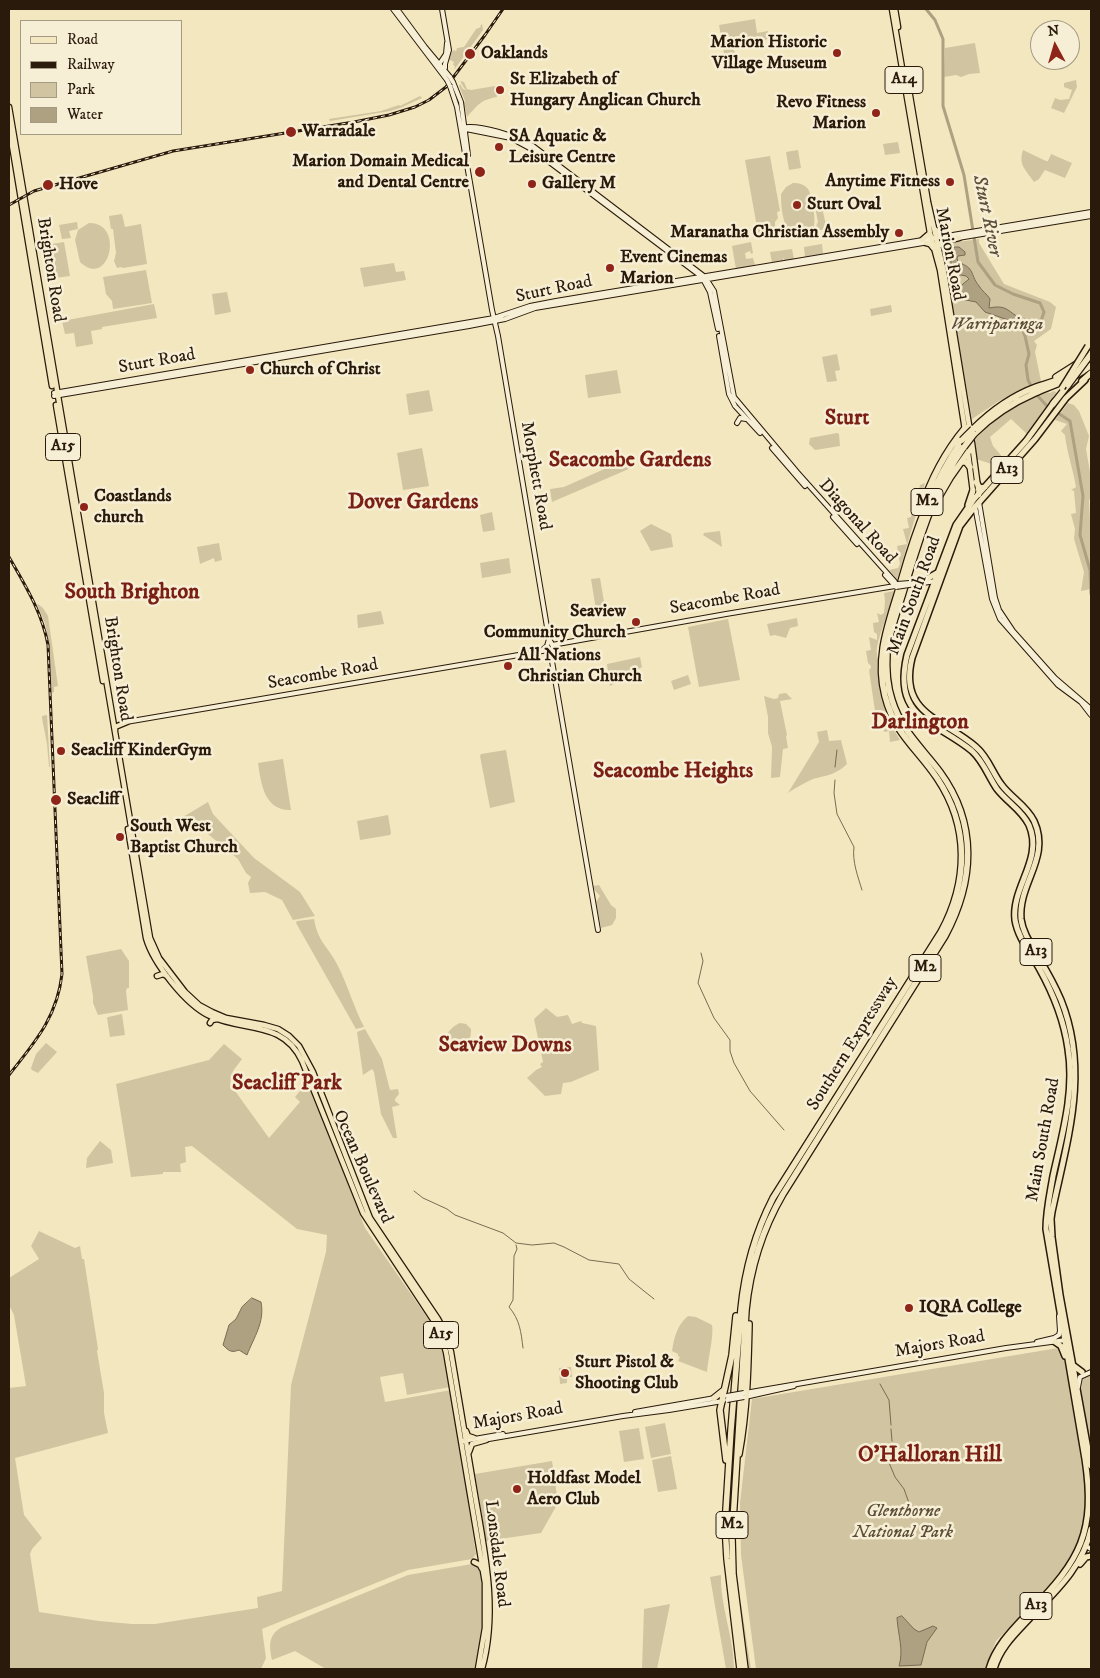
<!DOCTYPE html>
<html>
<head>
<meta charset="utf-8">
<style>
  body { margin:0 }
  #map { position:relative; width:1100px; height:1678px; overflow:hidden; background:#f3e7bf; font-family:"IM FELL DW Pica",serif }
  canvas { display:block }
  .frame { position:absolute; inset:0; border:10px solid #291a0b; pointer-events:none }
  .legend { position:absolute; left:20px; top:20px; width:162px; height:115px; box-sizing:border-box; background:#f7efd5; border:1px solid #a59a84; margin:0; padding:6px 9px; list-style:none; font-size:15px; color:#291a0b }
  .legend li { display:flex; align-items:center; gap:10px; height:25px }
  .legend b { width:25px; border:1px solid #a59a84 }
  .north { position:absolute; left:1030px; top:20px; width:50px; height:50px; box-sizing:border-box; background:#f7efd5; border:1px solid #a59a84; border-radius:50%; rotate:354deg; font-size:14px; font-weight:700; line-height:20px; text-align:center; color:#291a0b }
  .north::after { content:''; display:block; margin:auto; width:18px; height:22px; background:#8f2418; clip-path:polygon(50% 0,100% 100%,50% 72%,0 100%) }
</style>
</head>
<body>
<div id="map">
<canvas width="1100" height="1678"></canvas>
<div class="frame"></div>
<ul class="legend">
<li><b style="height:6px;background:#f3e7bf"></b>Road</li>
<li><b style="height:6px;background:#291a0b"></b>Railway</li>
<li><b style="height:14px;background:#d1c4a0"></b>Park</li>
<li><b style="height:14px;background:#aea182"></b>Water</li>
</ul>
<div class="north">N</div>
</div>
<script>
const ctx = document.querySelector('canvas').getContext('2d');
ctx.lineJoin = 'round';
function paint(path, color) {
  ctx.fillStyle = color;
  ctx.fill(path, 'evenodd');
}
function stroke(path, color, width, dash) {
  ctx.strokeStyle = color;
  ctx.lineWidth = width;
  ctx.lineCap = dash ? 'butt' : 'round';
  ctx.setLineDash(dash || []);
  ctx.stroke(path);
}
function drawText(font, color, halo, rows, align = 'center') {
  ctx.font = font + ' "IM FELL DW Pica",serif';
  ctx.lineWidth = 5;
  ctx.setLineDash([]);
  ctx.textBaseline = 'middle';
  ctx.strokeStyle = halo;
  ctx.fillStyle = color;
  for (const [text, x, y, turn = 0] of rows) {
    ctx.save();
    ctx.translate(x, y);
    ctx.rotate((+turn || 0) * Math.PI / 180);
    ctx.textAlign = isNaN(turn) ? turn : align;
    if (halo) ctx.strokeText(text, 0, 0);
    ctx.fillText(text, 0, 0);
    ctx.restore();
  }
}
const green = new Path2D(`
  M755,19L757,33L768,31L769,38L760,43L732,47L743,67L727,70L719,25Z
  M482,24L483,30L454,70L455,66L453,65L454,62L450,60L447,63L451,52L455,50L456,52L457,48L464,47L476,29L481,27L480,26Z
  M975,43L980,73L969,74L961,77L956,75L944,77L945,48Z
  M1076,80L1077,87L1064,113L1051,108L1055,98L1060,100L1069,99L1072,90L1064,87V83Z
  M460,81L464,82L467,89L471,90L495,86L497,97C480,100 478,105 467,117L464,103L465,101L459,86L460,84L463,89L467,90L464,88Z
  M420,96L422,98L400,108L390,111L330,121L329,119L381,111L399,105L400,106Z
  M898,142L900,153L885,155L883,144Z
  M798,150L801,168L789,170L786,152Z
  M1023,150L1046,161H1048L1051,154L1072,163L1065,178L1045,170L1039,179L1034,182C1026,170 1018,165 1023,150Z
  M770,156L780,211L777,212L778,218L775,222V227L774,230L758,233L745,160Z
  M793,183C799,183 804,184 808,189C812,195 817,222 813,229C811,233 807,235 803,236C783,237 781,210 781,194L786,187Z
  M823,200L825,208L823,212L827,229L814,231L818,222L814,202Z
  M122,214L125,227L141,224L147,264L123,268L121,267L117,268L114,261L116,253L113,229H111L109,216Z
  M77,222L78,229L69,231L71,238L62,239L59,225Z
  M89,223C125,222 110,290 80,262L75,240L78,230Z
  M979,239V243L1004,284L1050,302L1056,307L1051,329L1034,341L1037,345L1035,352L1041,381L999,401L972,419L942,247L944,244Z
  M64,242L70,276L47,279L41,246Z
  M751,242L753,253L751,254L750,251L745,253L746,259L753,258L755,265L736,269L732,246Z
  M822,244L823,254L805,257L804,247Z
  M792,249L794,259L784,261L783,257V261L772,263L770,252Z
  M394,263L396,272L404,271L406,280L364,287L360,268Z
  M146,270L152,303L113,309L112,301L106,294L103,277Z
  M227,292L231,312L215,315L212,294Z
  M154,304L157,318L102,327V329L91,331L93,344L76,347L74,333L65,334L62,321Z
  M891,305L892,312L871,316L870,309Z
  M837,354L840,370L835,371L837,381L827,382L822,357Z
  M617,370L621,393L588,398L585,375Z
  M429,390L433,411L409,415L406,394Z
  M1054,391L1057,393L1054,399L1027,434L1011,419L990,437L993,446L1006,461L1001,467L976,459L975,439C987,425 1032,388 1050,393Z
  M1068,403L1074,405L1079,411L1089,436L1086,449L1091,478V495L1089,501L1091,541V589L1081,591L1084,572L1074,539L1075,529L1071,514L1076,513L1074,491L1071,490L1076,487C1073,469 1067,453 1065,435L1061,431L1067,424L1055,420Z
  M837,433L839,434L840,446L815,450L809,444L810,438Z
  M422,448L429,486L403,490L397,453Z
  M629,458L631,468L552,502L550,489L564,487Z
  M925,483L897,580L889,570L898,568L900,564L897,546L907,544L903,529L909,528L907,518L911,517L912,513L916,512L913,490L919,489L920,485Z
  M492,512L495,530L483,532L480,515Z
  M651,524L671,534L673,547L651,551L640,531Z
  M720,531L722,547L703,535L704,533Z
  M219,543L222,560L215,562L214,558L200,564L197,547Z
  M509,558L511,573L482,578L480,563Z
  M600,578L605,608L596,610L591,579Z
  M894,591C890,610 881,628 877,647C876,651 877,655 878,659C878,688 884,715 900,740L890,742L889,731L884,732L882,719L881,717L876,718L869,670L871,668V666L868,663L866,651L871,650L869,637L877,640V634L874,632L873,623L879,622L877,613L881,615L884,613L885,601L884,593Z
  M38,604L43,608L48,616L58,686L54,687V692L52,693L48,638L45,623L37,605Z
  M381,611L384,624L358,628L357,615Z
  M797,618L798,626L790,628L786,638L775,635L770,636L767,624Z
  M728,619L740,680L699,687L688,627Z
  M640,657L642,667L610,686L607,664Z
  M688,675L691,684L674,690L671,681Z
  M786,693L792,699L780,701L787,735L786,736L788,748L783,749L780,777L771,778L772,747L768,733V717L764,696L774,699L778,698L779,694Z
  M47,715L50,767H49L47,744L42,718V716Z
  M827,730L829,741L841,740L847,764C835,775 828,775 813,779C804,783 795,788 788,793L819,742L817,732Z
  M506,750L515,802L490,808L480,756L481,754Z
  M283,759L291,810C264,811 261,783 258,763Z
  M208,802L213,814L254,858L300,892L315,916L293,920L282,900L265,892L250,893L248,883L251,877L246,873L238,859L202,829L192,831L183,817Z
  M388,815L391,833L390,835L360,840L357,821Z
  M599,885L611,905L616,909V918L612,925L601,928L596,902L600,896L594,889L593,886Z
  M314,919C318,943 329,947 338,966C348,986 354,1008 364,1027L356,1029L296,923L297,921Z
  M121,949L129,961V988H127L126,991L128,1010L98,1015L93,1003V996L86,956Z
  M546,1008L557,1017L568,1015L572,1024L581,1021L582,1023L596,1026L599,1070L571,1082L563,1083L561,1094L545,1096L527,1078L536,1070L542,1067L540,1064L543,1062L534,1019Z
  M122,1014L125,1035L110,1037L107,1018L108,1017Z
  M460,1023L466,1024L471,1029C471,1036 470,1041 465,1047C448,1067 434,1034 460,1023Z
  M365,1029L382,1059L390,1090L398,1089L399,1094L395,1099V1101L400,1105L392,1107L397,1138H393L381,1114L374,1072L372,1069L363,1075L357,1032Z
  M46,1043L57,1052L38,1073L32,1070L31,1068L36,1054Z
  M224,1044L242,1059L233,1071L230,1084L269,1138L300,1102L295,1097L304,1086L308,1085L311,1088L365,1228L438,1333L444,1350L450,1387L407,1395L403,1373L380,1377L385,1402L451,1390L476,1554L472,1559L408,1570L262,1629L266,1658L261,1669H9V1388L26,1386L14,1315L9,1305V1278L39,1259L31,1246L39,1231L75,1248L80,1246L82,1259H84L98,1349L97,1351L104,1393V1413L108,1433L15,1458L24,1515L42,1538L32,1549L30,1554L39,1612L99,1621L132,1624H155L258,1608L257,1597L282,1591L291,1385L326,1252L327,1235L297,1229L192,1146L185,1147L186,1162L180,1164L181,1172H163V1174L131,1177L116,1084L209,1060Z
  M100,1141L111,1150L113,1163L86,1168L87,1158Z
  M688,1316L696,1317L712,1325C714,1336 708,1359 707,1372L678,1361L680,1357L678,1356V1354L672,1351C674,1338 677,1325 688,1316Z
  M1058,1348L1064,1358L1085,1480V1510L1082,1528L1072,1558L1046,1590L996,1641L985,1669H756L741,1555L740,1503L752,1399Z
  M571,1367L572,1377H567V1383L560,1384L559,1368Z
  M1091,1373V1457L1079,1375Z
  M665,1423L671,1454L651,1458L645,1427Z
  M639,1428L644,1459L624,1462L619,1431Z
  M671,1456L677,1489L658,1492L652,1460Z
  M552,1461L558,1503L541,1533L486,1541L475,1474Z
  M472,1564H475L479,1567C486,1599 485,1638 475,1669H326L295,1651L272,1660C269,1646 268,1635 282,1627L408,1575Z
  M721,1575C720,1606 734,1637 734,1669H726L710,1577Z
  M670,1604L657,1669H642L644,1609Z
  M741,1604L751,1669H748L739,1605Z`);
const water = new Path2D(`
  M956,247H959L965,252V255L958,256L957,258L958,262C976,269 969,273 979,286C982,291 987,294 990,299L989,308C1008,304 1007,312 1022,319L1020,324L985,312L976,302L961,299L958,297L957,289L969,279L966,276L955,274L952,268L949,252L952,248Z
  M252,1298L261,1302C265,1322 254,1337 247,1355L239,1350C231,1353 229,1351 223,1345L229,1325L236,1319L242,1307Z
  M902,1616L914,1629L919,1632L933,1626L937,1628L927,1642L921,1665L899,1666C904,1650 898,1635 897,1618Z`);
const stream = new Path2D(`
  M835,767L837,750
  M835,780L834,793L837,814L854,847C852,861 858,877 862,890
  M701,953L703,961L698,983L714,1018L730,1040V1051L734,1063L750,1091L784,1130
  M414,1191L423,1198L447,1209L455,1215L503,1233L516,1243L532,1245L554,1243L564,1247L589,1260L619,1264L629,1279L654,1299
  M516,1245L517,1249L514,1256L513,1300L509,1307C520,1320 521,1332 523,1348
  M880,1384L889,1400L891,1425
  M891,1429L892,1441
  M889,1446L885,1453L895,1477L904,1489L909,1503`);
const river = new Path2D(`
  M926,9L935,20L943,39V106L964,175L978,262L995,285L1013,294L1040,303L1044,312L1041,321L1037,322L1022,319L1020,324L1025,336L1029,354L1026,365L1028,380L1032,388
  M1035,393L1046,405L1070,421L1083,496L1080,535L1090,570L1091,594`);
const secondary = new Path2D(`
  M393,9L447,80
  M397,9L425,47L450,77
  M442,9L449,50L445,64V68
  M440,63L446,54L447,43
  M453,82L461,102L468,155
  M450,86L457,107L492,310L498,336L549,639L553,646V649
  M461,128C479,123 517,137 533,146L705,277L714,291L734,397L797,472L896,583L895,586
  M466,129L511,138L537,152
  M544,158L702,277L710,292L718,329
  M958,238L1091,216
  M719,336L729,394L735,406L760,433
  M54,393L494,318L530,306L556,301L1091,212
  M54,396L469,326L505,319L535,308L929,242
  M737,423L740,418L746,419
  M772,448L805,486
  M979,502L995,598L999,610L1013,631L1055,678L1091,709
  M975,506L992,599L1000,619L1058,685L1081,702L1091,715
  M833,517L857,544
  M885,575L895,586
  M910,583L925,580
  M909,585L936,581
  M552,645L726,614L895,586
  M552,650L551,655L554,673L598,930
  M541,651L547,646L549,639
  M126,722L548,650
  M1037,1342L1054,1338L1059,1335L1060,1331L1059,1316
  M1078,1387L1080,1377L1091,1372
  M745,1393L1006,1348L1066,1340
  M745,1397L794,1386
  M635,1412L715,1398
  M483,1440L623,1416L669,1410L723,1401
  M463,1441L503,1434
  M1086,1546L1091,1549`);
const primary = new Path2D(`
  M892,9L930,233L940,270L965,430
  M895,9L898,27
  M908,84L928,202L944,272L970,431
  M9,107L150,938L159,958L185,992L199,1005L212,1012L226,1018L264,1025L278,1029L289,1036L299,1046L313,1072L370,1218L438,1319L446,1334L451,1352C459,1399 467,1447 475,1495C485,1553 498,1611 482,1669
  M9,127L52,386
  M936,230L941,237
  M922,240L930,233
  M926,243L930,244L933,248
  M938,247L942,242L959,238
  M56,405L103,681
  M972,443L979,495
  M968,453L973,492
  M115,731V727L127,722
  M128,829L146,938C153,963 186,1005 210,1016C244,1032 283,1020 302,1061L363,1213L434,1321L441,1335L446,1352L485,1583V1628L478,1669
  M157,976L163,974L167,976
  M210,1023L212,1020L217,1019
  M466,1431L468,1436L474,1438
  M469,1452L472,1444L486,1440
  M474,1562L480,1565L482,1569`);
const trunk = new Path2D(`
  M1085,380L1066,398L1035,439L974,508L960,526L912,658C898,714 944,719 976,747C988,757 992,772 1001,784C1011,798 1026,805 1034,821C1051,858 1018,883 1021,919C1023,934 1033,947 1040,960C1048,973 1055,986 1061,1000C1090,1072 1067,1140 1052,1212L1051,1219L1052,1237L1060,1295L1091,1466
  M976,482L980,488L985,487
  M968,505L973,490
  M925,580L937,573
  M1055,1342L1061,1346L1065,1356
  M1074,1366L1082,1372
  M1080,1564L1086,1557L1091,1556
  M989,1669C996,1645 1013,1629 1030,1611C1081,1560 1096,1531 1085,1459L1046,1229C1046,1211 1050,1194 1053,1176C1062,1135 1075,1092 1068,1049C1064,1020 1053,993 1039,968C1030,952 1018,938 1015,920C1011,887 1044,859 1029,825C1022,810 1007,802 997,789C988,776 984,762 972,751C934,720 892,719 907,655L956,525L974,499L1026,441L1055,401
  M994,1669C1000,1648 1014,1635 1029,1619C1055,1592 1083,1567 1091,1529`);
const motorway = new Path2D(`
  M1077,364L1091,350
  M1056,377L1078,363
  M1082,381L1091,373
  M1053,404L1068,385
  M973,429C991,411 1012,396 1036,387C1048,383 1061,380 1073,373
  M974,434C992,416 1012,403 1035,393C1055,384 1075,379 1091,365
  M962,462H966L970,467
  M936,502L950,478L969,451L971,441
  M920,512C930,481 944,453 965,428H970
  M714,1398L724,1390
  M739,1454C747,1410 748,1367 749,1324
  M726,1460L720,1410L732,1355L736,1316
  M740,1669L727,1559L725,1525L731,1430L741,1309C745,1269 755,1233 773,1198L941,932C968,882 970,827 937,778C917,748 895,735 885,696C874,654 891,618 902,578C916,529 933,482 962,440
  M745,1669L733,1574L732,1538L746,1310C750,1269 762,1230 783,1194L945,936C974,882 978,824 940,772C922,748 901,730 892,700C887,685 886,668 887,652C890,629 899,607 905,586C921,535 933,491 964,447`);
const rail = new Path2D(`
  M9,205L34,191L173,151L354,122L389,115L415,107L429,100L446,87L485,35L503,9
  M9,557C25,585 42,612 48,645L62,974C57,1018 34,1043 9,1075`);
const secondaryBridge = new Path2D(`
  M450,77L453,82
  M447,80L450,86
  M897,584L910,583
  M896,587L909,585
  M727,1396L744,1393
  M727,1400L744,1397`);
const trunkBridge = new Path2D(`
  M1062,388L1088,346`);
const motorwayBridge = new Path2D(`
  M1068,385L1091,354
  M962,440L973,429
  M964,447L974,434`);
const markers = [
  [837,53,5,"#8f2418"],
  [470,54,6,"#8f2418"],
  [500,90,5,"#8f2418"],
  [876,113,5,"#8f2418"],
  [291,132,6,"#8f2418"],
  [499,147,5,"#8f2418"],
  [480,172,6,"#8f2418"],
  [950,182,5,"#8f2418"],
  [532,184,5,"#8f2418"],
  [48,185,6,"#8f2418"],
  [797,205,5,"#8f2418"],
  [899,233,5,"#8f2418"],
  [610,268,5,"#8f2418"],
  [250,370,5,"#8f2418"],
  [84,507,5,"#8f2418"],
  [636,622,5,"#8f2418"],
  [508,666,5,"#8f2418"],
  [61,751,5,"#8f2418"],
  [56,800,6,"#8f2418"],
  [120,837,5,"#8f2418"],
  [909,1308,5,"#8f2418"],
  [565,1373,5,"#8f2418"],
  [517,1489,5,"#8f2418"]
];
const shields = [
  [904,80,38],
  [63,447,35],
  [1007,470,32],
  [927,502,32],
  [1036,952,32],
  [925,968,32],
  [441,1335,35],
  [732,1525,32],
  [1036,1606,32]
];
const shieldNames = [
  ["A14",904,80],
  ["A15",63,447],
  ["A13",1007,470],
  ["M2",927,502],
  ["A13",1036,952],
  ["M2",925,968],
  ["A15",441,1335],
  ["M2",732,1525],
  ["A13",1036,1606]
];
const poiNames = [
  ["Marion Historic",827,43,"right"],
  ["Village Museum",827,64,"right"],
  ["Oaklands",481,54],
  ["St Elizabeth of",510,80],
  ["Hungary Anglican Church",510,101],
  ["Revo Fitness",866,103,"right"],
  ["Marion",866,124,"right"],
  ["Warradale",302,132],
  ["SA Aquatic &",509,137],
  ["Leisure Centre",509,158],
  ["Marion Domain Medical",469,162,"right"],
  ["and Dental Centre",469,183,"right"],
  ["Anytime Fitness",940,182,"right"],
  ["Gallery M",542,184],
  ["Hove",59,185],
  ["Sturt Oval",807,205],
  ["Maranatha Christian Assembly",889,233,"right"],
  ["Event Cinemas",620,258],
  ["Marion",620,279],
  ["Church of Christ",260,370],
  ["Coastlands",94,497],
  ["church",94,518],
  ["Seaview",626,612,"right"],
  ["Community Church",626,633,"right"],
  ["All Nations",518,656],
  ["Christian Church",518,677],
  ["Seacliff KinderGym",71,751],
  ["Seacliff",67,800],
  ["South West",130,827],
  ["Baptist Church",130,848],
  ["IQRA College",919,1308],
  ["Sturt Pistol &",575,1363],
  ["Shooting Club",575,1384],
  ["Holdfast Model",527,1479],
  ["Aero Club",527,1500]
];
const streetNames = [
  ["Marion Road",949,254,79],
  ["Brighton Road",50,270,81],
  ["Sturt Road",554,290,-12],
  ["Sturt Road",157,362,-10],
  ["Morphett Road",535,476,80],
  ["Diagonal Road",857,522,48],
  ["Main South Road",915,596,-70],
  ["Seacombe Road",725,600,-10],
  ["Brighton Road",117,669,81],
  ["Seacombe Road",323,675,-10],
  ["Southern Expressway",853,1044,-58],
  ["Main South Road",1044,1140,-80],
  ["Ocean Boulevard",362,1167,66],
  ["Majors Road",940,1345,-10],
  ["Majors Road",518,1417,-10],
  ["Lonsdale Road",496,1554,83]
];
const parkNames = [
  ["Warriparinga",997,325],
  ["Glenthorne",903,1512],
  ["National Park",903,1533]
];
const waterNames = [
  ["Sturt River",986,216,78]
];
const districtNames = [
  ["Sturt",847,419],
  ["Seacombe Gardens",630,461],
  ["Dover Gardens",413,503],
  ["South Brighton",132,593],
  ["Darlington",920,723],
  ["Seacombe Heights",673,772],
  ["Seaview Downs",505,1046],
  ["Seacliff Park",287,1084],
  ["O'Halloran Hill",930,1456]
];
paint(green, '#d1c4a0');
paint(water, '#aea182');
stroke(water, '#796b52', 1);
stroke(stream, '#796b52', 1);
stroke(river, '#aea182', 3);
stroke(secondary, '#291a0b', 6);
stroke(primary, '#291a0b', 7);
stroke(trunk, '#291a0b', 8);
stroke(motorway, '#291a0b', 8);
stroke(secondary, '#f7efd5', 4);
stroke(primary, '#f3e7bf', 4.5);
stroke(trunk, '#f3e7bf', 5);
stroke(motorway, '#f3e7bf', 5.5);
stroke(rail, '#291a0b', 3);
stroke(rail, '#f7efd5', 1, [4]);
stroke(secondaryBridge, '#291a0b', 6, []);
stroke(trunkBridge, '#291a0b', 8, []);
stroke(motorwayBridge, '#291a0b', 8, []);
stroke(secondaryBridge, '#f7efd5', 4);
stroke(trunkBridge, '#f3e7bf', 5);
stroke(motorwayBridge, '#f3e7bf', 5.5);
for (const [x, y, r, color] of markers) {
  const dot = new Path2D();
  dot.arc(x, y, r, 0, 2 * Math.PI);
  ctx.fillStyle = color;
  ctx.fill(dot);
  stroke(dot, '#f7efd5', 2);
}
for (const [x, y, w] of shields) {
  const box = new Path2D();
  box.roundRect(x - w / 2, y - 13.5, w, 27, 4);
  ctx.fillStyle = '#f7efd5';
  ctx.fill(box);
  stroke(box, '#291a0b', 1);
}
drawText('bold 16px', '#291a0b', null, shieldNames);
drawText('bold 18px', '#291a0b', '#f7efd5', poiNames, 'left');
drawText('18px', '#291a0b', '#f7efd5', streetNames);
drawText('italic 18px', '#5b4d38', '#f7efd5', parkNames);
drawText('italic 19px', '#5e503b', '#f7efd5', waterNames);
drawText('bold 22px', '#7a1f14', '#f7efd5', districtNames);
</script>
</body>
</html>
